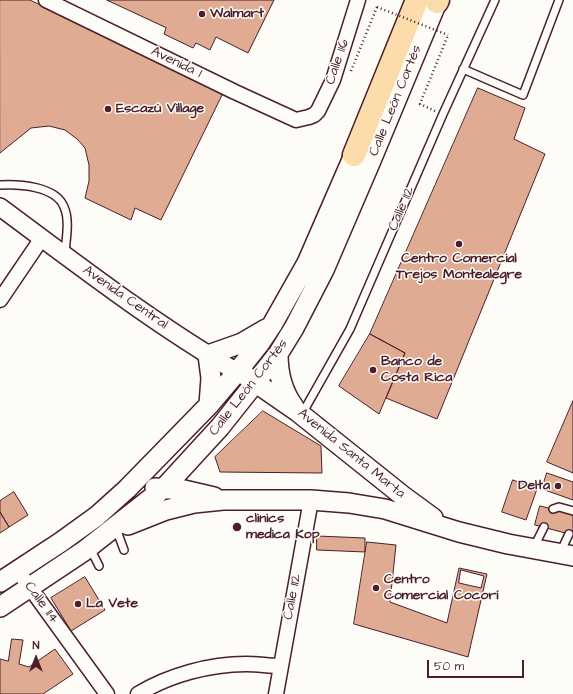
<!DOCTYPE html>
<html>
<head>
<meta charset="utf-8">
<style>
  body { margin:0 }
  #map { position:relative; width:573px; height:694px; overflow:hidden; background:#fdfcf7; font-family:"Architects Daughter",sans-serif }
  canvas { display:block }
  .north { position:absolute; left:16px; top:638px; width:40px; height:40px; -webkit-text-stroke:3px #fdfcf7; paint-order:stroke; rotate:0deg; font-size:11px; font-weight:700; line-height:16px; text-align:center; color:#4a1f2b }
  .north::after { content:''; display:block; margin:auto; width:14px; height:18px; background:#4a1f2b; clip-path:polygon(50% 0,100% 100%,50% 72%,0 100%) }
  .scale { position:absolute; left:427px; top:660px; width:97px; height:18px; box-sizing:border-box; border:2px solid #4a1f2b; border-top:0; padding-left:5px; font-size:12px; line-height:14px; white-space:nowrap; color:#4a1f2b; -webkit-text-stroke:3px #fdfcf7; paint-order:stroke }
</style>
</head>
<body>
<div id="map">
<canvas width="573" height="694"></canvas>
<div class="north">N</div>
<div class="scale">50 m</div>
</div>
<script>
const ctx = document.querySelector('canvas').getContext('2d');
ctx.lineJoin = 'round';
function paint(path, color) {
  ctx.fillStyle = color;
  ctx.fill(path, 'evenodd');
}
function stroke(path, color, width, dash) {
  ctx.strokeStyle = color;
  ctx.lineWidth = width;
  ctx.lineCap = dash ? 'butt' : 'round';
  ctx.setLineDash(dash || []);
  ctx.stroke(path);
}
function drawText(font, color, halo, rows, align = 'center') {
  ctx.font = font + ' "Architects Daughter",sans-serif';
  ctx.lineWidth = 3;
  ctx.setLineDash([]);
  ctx.textBaseline = 'middle';
  ctx.strokeStyle = halo;
  ctx.fillStyle = color;
  for (const [text, x, y, turn = 0] of rows) {
    ctx.save();
    ctx.translate(x, y);
    ctx.rotate((+turn || 0) * Math.PI / 180);
    ctx.textAlign = isNaN(turn) ? turn : align;
    if (halo) ctx.strokeText(text, 0, 0);
    ctx.fillText(text, 0, 0);
    ctx.restore();
  }
}
const building = new Path2D(`
  M0,0H30L223,93L161,220L135,208L131,220L85,198L89,181V165L85,148L77,139L65,130L49,126L31,128L0,153Z
  M107,0H274L248,53L216,37L210,50L196,43L193,48L164,34L166,28Z
  M478,88L525,108L514,139L545,154L437,419L386,398L405,353L370,334Z
  M370,334L405,353L379,414L339,386Z
  M573,401V473L547,462Z
  M263,411L321,446L322,473L220,472L215,457Z
  M547,473L573,482V500L542,489Z
  M513,480L537,489L526,520L502,512Z
  M14,492L28,515L9,527L0,512V501Z
  M540,506L573,514V535L535,525Z
  M0,512L9,527L0,533Z
  M317,536L365,538V552L317,550Z
  M367,542L396,545L390,602L447,623L459,568L487,574L468,657L354,624Z
  M461,570L484,576L481,588L459,583Z
  M85,577L105,610L71,631L51,598Z
  M12,639L23,640L19,664L29,667L55,649L73,674L43,694H0V659L8,661Z`);
const path = new Path2D(`
  M351,71L377,7
  M435,111L420,104L448,35`);
const service = new Path2D(`
  M463,69L523,95L559,0
  M0,185C19,184 56,186 64,207C70,220 66,239 65,253
  M302,414L350,329L443,114L495,0
  M553,509L559,507L573,511
  M117,531L124,550
  M90,548L99,566
  M533,549L544,527
  M560,553L569,534`);
const minor = new Path2D(`
  M46,0L235,92L296,120L309,117L314,115L318,111L333,80L358,0
  M0,300L42,238
  M18,571L107,694
  M138,694C169,675 210,664 246,664C258,664 269,666 280,666
  M276,694L311,500`);
const tertiary = new Path2D(`
  M0,207C77,264 154,324 237,372`);
const secondary = new Path2D(`
  M278,354C278,374 282,391 294,407
  M246,376L298,412L403,496L433,518
  M209,405L211,378L208,355L242,343L266,329
  M155,488L184,490L214,497
  M128,525L166,510L194,503L223,500H311L349,503L385,509L459,532L508,544L573,556
  M0,582L61,542L97,516L127,489L209,405L237,372L260,343L272,325L307,263L354,155
  M0,607L84,551L164,488L220,427L278,354L294,328L324,270L370,163L437,2`);
const trunk = new Path2D(`
  M437,2L438,0
  M354,155L417,0`);
const pathBridge = new Path2D(`
  M377,7L448,35`);
const markers = [
  [202,14,4,"#4a1f2b"],
  [108,109,4,"#4a1f2b"],
  [459,244,4,"#4a1f2b"],
  [373,370,4,"#4a1f2b"],
  [558,486,4,"#4a1f2b"],
  [237,527,5,"#4a1f2b"],
  [376,588,4,"#4a1f2b"],
  [78,604,4,"#4a1f2b"]
];
const poiNames = [
  ["Walmart",210,14],
  ["Escazú Village",116,109],
  ["Centro Comercial",459,259,"center"],
  ["Trejos Montealegre",459,275,"center"],
  ["Banco de",381,362],
  ["Costa Rica",381,378],
  ["Delta",550,486,"right"],
  ["clinics",246,519],
  ["medica Kop",246,535],
  ["Centro",384,580],
  ["Comercial Cocorí",384,596],
  ["La Vete",86,604]
];
const streetNames = [
  ["Calle 116",338,62,-71],
  ["Avenida 1",176,63,26],
  ["Calle León Cortés",396,101,-68],
  ["Calle 112",402,209,-67],
  ["Avenida Central",125,298,35],
  ["Calle León Cortés",249,388,-52],
  ["Avenida Santa Marta",351,454,39],
  ["Calle 112",293,597,-79],
  ["Calle 114",41,603,54]
];
paint(building, '#dfac93');
stroke(building, '#4a1f2b', 1);
stroke(service, '#4a1f2b', 10);
stroke(minor, '#4a1f2b', 17);
stroke(tertiary, '#4a1f2b', 20);
stroke(secondary, '#4a1f2b', 22);
stroke(trunk, '#4a1f2b', 25);
stroke(path, '#4a1f2b', 2.5, [1, 3]);
stroke(service, '#fdfcf7', 7);
stroke(minor, '#fdfcf7', 14);
stroke(tertiary, '#fdfcf7', 17);
stroke(secondary, '#fdfcf7', 19);
stroke(trunk, '#fddcac', 22);
stroke(pathBridge, '#4a1f2b', 2.5, [1, 3]);
for (const [x, y, r, color] of markers) {
  const dot = new Path2D();
  dot.arc(x, y, r, 0, 2 * Math.PI);
  ctx.fillStyle = color;
  ctx.fill(dot);
  stroke(dot, '#fdfcf7', 1.5);
}
drawText('bold 14px', '#4a1f2b', '#fdfcf7', poiNames, 'left');
drawText('14px', '#4a1f2b', '#fdfcf7', streetNames);
</script>
</body>
</html>
